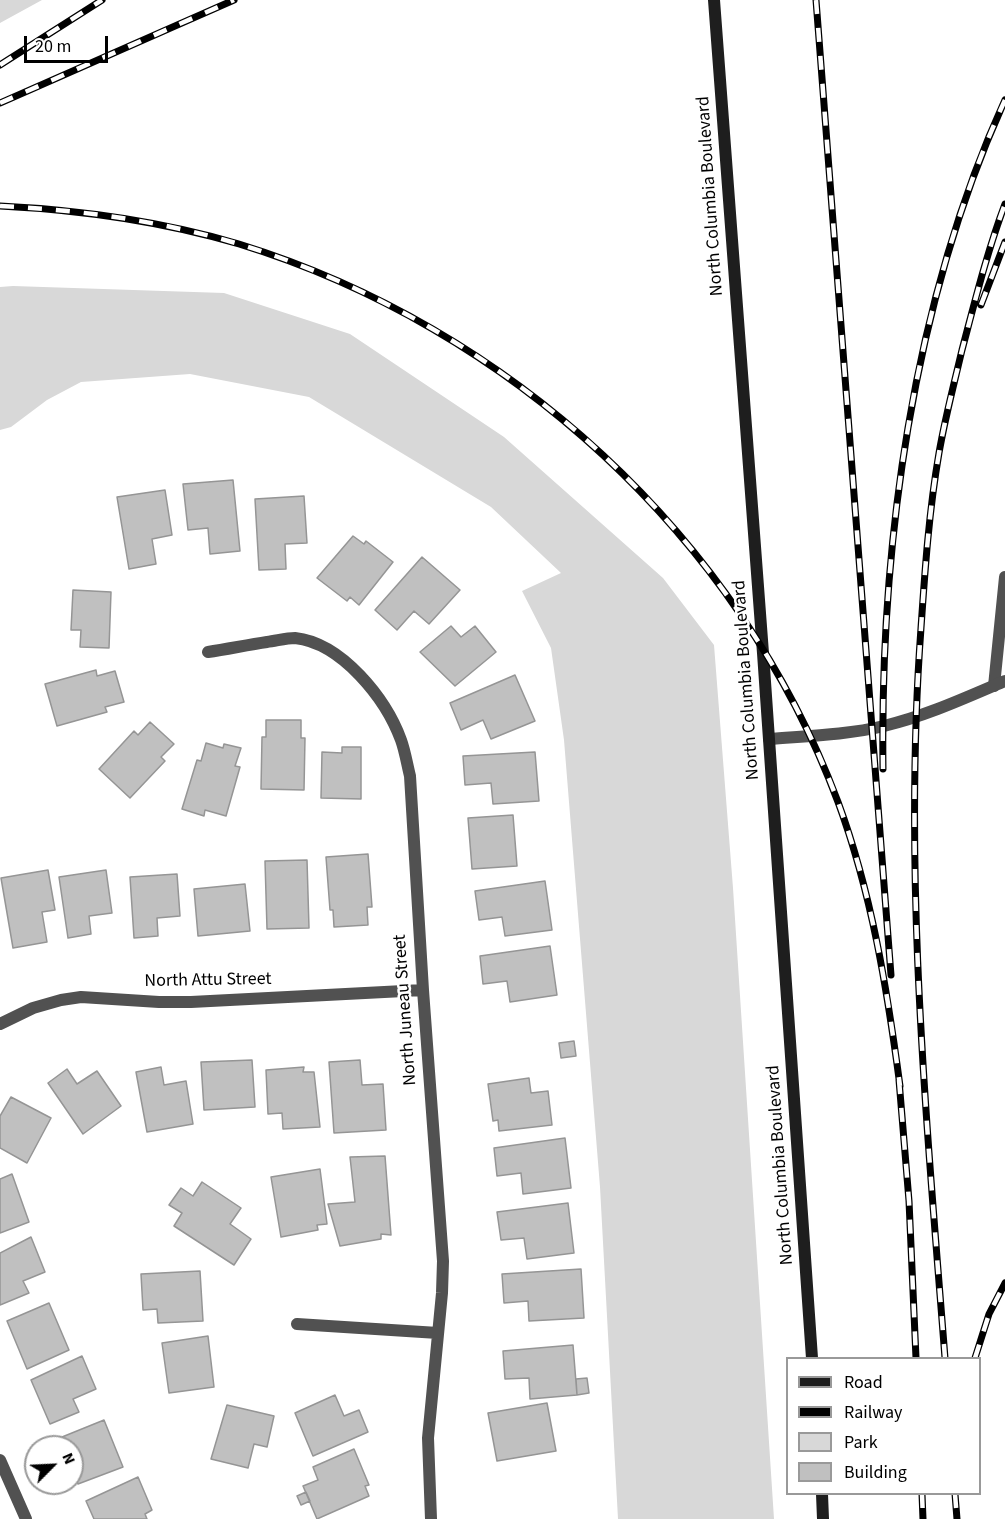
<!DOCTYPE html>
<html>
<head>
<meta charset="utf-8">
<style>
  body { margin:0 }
  #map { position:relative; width:1005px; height:1519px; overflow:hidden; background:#fff; font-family:"Source Sans 3",sans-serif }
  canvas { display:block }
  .legend { position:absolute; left:786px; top:1357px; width:195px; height:138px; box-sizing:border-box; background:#fff; border:2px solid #999; margin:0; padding:8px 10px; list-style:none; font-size:18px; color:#000 }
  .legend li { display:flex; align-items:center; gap:12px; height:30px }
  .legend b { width:30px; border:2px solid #999 }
  .north { position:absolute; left:24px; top:1435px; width:60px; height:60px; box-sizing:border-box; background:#fff; border:2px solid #999; border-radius:50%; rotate:66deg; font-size:16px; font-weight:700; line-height:24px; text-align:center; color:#000 }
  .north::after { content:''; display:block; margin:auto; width:21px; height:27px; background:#000; clip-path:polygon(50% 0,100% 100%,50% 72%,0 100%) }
  .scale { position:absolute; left:24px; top:36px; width:84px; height:27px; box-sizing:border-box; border:3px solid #000; border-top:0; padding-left:8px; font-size:18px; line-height:21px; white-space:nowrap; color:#000; -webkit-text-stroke:4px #fff; paint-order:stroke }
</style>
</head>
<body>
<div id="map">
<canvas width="1005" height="1519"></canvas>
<ul class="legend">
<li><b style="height:8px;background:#1e1e1e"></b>Road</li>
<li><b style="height:8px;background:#000"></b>Railway</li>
<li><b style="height:16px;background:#d8d8d8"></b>Park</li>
<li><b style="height:16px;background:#c0c0c0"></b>Building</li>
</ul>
<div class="north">N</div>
<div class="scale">20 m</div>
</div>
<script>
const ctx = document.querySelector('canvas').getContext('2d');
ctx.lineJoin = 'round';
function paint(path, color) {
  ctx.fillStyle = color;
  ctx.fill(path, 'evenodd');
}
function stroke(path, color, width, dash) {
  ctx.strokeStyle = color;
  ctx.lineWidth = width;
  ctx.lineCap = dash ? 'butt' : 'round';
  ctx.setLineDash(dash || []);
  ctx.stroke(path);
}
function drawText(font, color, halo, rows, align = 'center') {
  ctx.font = font + ' "Source Sans 3",sans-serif';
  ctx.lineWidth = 5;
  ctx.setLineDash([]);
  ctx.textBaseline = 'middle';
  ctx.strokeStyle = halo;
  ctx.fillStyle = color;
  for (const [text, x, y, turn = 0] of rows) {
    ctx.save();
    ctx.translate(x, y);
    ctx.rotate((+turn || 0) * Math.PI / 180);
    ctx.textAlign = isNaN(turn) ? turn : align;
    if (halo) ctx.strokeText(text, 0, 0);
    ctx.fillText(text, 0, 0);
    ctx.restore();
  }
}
const green = new Path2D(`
  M0,0H42L0,23Z
  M13,286L224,293L350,334L504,437L663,578L714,645L733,888L774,1519H618L600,1187L564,740L551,648L522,591L561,573L491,507L309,397L190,374L81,382L47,400L11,427L0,430V287Z`);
const building = new Path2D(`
  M233,480L240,551L210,554L208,528L188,530L183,484Z
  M165,490L172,535L152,539L156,564L129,569L117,497Z
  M304,496L307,543L285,544L286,569L259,570L255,499Z
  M353,536L364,544L366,541L393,562L359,605L350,597L347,601L317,578Z
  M422,557L460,590L429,624L414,611L397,630L375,610Z
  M73,590L111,592L109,648L80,647L81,630H71Z
  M451,626L461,637L475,626L496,652L455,686L420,652Z
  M96,670L97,676L115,671L124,702L105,707L107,712L57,726L45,684Z
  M515,675L535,721L491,739L483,720L461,730L450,703Z
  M266,720H301V738H305L304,790L261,789L262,737H266Z
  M150,722L174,744L161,757L165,761L130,798L99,769L134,731L138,735Z
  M206,743L223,748L224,744L241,748L235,766L240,767L226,816L205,810L204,816L182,809L197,760L201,761Z
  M342,747H361V799L321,798L322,752L342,753Z
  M535,752L539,801L493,804L491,783L465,785L463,756Z
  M513,815L517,866L472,869L468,818Z
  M368,854L372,907H367L368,925L334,927L333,910H330L326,857Z
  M307,860L309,928L267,929L265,861Z
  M48,870L55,910L42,912L47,942L13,948L1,878Z
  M106,870L112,913L89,916L91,934L68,938L59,877Z
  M177,874L180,916L157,918L158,936L134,938L130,877Z
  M545,881L552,930L505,936L502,917L479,920L475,891Z
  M245,884L250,931L198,936L194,889Z
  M550,946L557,995L510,1002L507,981L483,984L480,956Z
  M574,1041L576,1056L561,1058L559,1043Z
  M252,1060L255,1107L204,1110L201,1062Z
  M360,1060L362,1085L383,1084L386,1130L334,1133L329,1062Z
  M161,1067L164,1085L186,1081L193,1124L147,1132L136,1072Z
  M304,1067L303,1072H314L320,1127L283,1129L282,1113L268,1114L266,1070Z
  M67,1069L77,1084L97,1071L121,1106L83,1134L48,1083Z
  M529,1078L531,1093L548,1091L552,1125L499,1131L498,1120L493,1121L488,1084Z
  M11,1097L51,1118L27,1163L0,1148V1116Z
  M565,1138L571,1188L523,1194L521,1173L497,1176L494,1148Z
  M385,1156L391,1235L381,1234V1239L340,1246L328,1204L355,1202L350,1157Z
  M320,1169L327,1224L317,1225L318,1230L281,1237L271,1177Z
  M12,1174L29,1222L0,1233V1179Z
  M202,1182L241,1208L230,1224L251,1239L234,1265L174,1226L182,1213L169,1205L181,1188L193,1196Z
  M568,1203L574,1253L527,1259L524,1238L501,1240L497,1212Z
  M31,1237L45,1272L23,1281L29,1293L0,1305V1253Z
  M581,1269L584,1318L529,1321L528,1301L504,1303L502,1274Z
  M200,1271L203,1321L158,1323L157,1309L143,1310L141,1274Z
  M49,1303L69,1350L27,1369L7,1321Z
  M208,1336L214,1387L169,1393L162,1343Z
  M573,1345L577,1395L530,1399L529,1378L505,1379L503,1351Z
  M82,1356L96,1389L73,1399L79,1412L50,1424L31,1380Z
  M587,1378L589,1393L577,1395L576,1379Z
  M335,1395L344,1416L359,1410L368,1432L313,1456L295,1413Z
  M547,1403L556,1451L497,1461L488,1413Z
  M227,1405L274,1416L267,1447L254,1444L248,1468L211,1459Z
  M104,1420L123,1467L78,1484L72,1468V1447H66L62,1437Z
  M354,1449L369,1485L365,1486L369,1496L317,1519L303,1486L318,1480L313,1467Z
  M138,1477L152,1510L145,1514L147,1519H94L86,1501Z
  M306,1492L310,1501L301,1505L297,1496Z`);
const lane = new Path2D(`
  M994,686L1005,577`);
const street = new Path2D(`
  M208,652C228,649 247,645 267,642C276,641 286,638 295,638C342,643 386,699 401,740C405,751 407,764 410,776L423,990L443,1261L442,1293L428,1438L431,1519
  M769,739C806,736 847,735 884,726C926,716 965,698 1005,681
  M0,1024L33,1008L61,1000L81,997L159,1002H191L423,990
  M297,1324L438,1333
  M0,1460L26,1519`);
const secondary = new Path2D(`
  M714,0L763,653L812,1358
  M822,1494L823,1519`);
const rail = new Path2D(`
  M816,0L891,975
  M0,65L102,0
  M0,103L234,0
  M0,206C81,210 161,221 239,244C509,327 739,537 838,802C872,894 887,989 900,1086
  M981,305L1005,242
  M883,769C880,548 912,303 1005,100
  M899,1080L909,1201L916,1358
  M945,1358C926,1115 903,872 921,628C925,569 929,511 939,453C945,418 954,384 962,350C975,301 987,252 1005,204
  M975,1358L989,1314L1005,1283
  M922,1494L923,1519
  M955,1494L957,1519`);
const streetNames = [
  ["North Columbia Boulevard",711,196,-94],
  ["North Columbia Boulevard",747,680,-94],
  ["North Attu Street",208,981,-1],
  ["North Juneau Street",406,1010,-94],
  ["North Columbia Boulevard",781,1165,-94]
];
paint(green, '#d8d8d8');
paint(building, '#c0c0c0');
stroke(building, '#959595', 1.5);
stroke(lane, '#515151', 12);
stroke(street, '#515151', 12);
stroke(secondary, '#1e1e1e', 12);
stroke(rail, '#000', 7);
stroke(rail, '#fff', 4.5, [14]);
drawText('18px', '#000', '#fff', streetNames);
</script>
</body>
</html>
